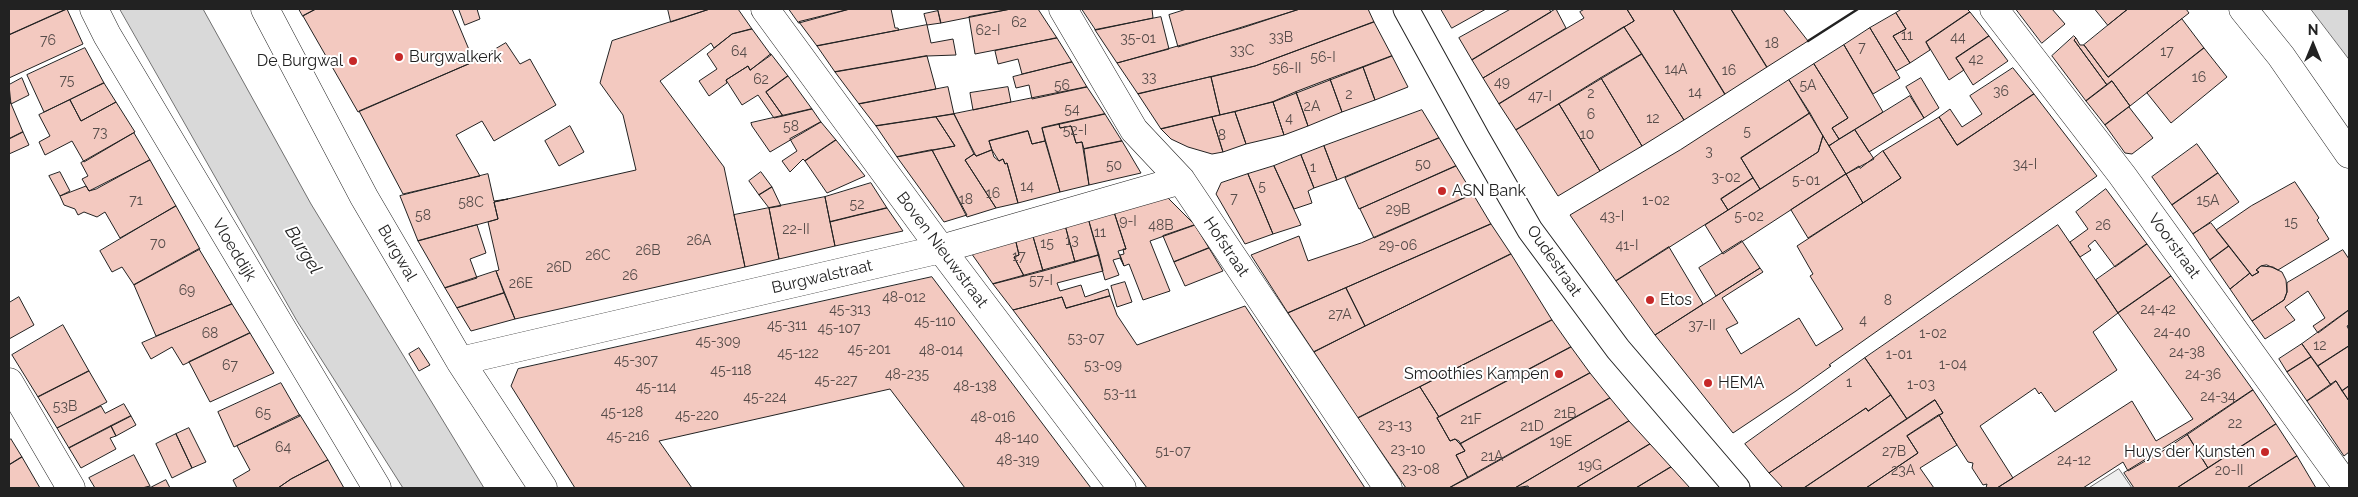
<!DOCTYPE html>
<html>
<head>
<meta charset="utf-8">
<style>
  body { margin:0 }
  #map { position:relative; width:2358px; height:497px; overflow:hidden; background:#fff; font-family:Raleway,sans-serif }
  canvas { display:block }
  .frame { position:absolute; inset:0; border:10px solid #222; pointer-events:none }
  .north { position:absolute; left:2288px; top:20px; width:50px; height:50px; -webkit-text-stroke:4px #fff; paint-order:stroke; rotate:0deg; font-size:14px; font-weight:700; line-height:20px; text-align:center; color:#222 }
  .north::after { content:''; display:block; margin:auto; width:18px; height:22px; background:#222; clip-path:polygon(50% 0,100% 100%,50% 72%,0 100%) }
</style>
</head>
<body>
<div id="map">
<canvas width="2358" height="497"></canvas>
<div class="frame"></div>
<div class="north">N</div>
</div>
<script>
const ctx = document.querySelector('canvas').getContext('2d');
ctx.lineJoin = 'round';
function paint(path, color) {
  ctx.fillStyle = color;
  ctx.fill(path, 'evenodd');
}
function stroke(path, color, width, dash) {
  ctx.strokeStyle = color;
  ctx.lineWidth = width;
  ctx.lineCap = dash ? 'butt' : 'round';
  ctx.setLineDash(dash || []);
  ctx.stroke(path);
}
function drawText(font, color, halo, rows, align = 'center') {
  ctx.font = font + ' Raleway,sans-serif';
  ctx.lineWidth = 4;
  ctx.setLineDash([]);
  ctx.textBaseline = 'middle';
  ctx.strokeStyle = halo;
  ctx.fillStyle = color;
  for (const [text, x, y, turn = 0] of rows) {
    ctx.save();
    ctx.translate(x, y);
    ctx.rotate((+turn || 0) * Math.PI / 180);
    ctx.textAlign = isNaN(turn) ? turn : align;
    if (halo) ctx.strokeText(text, 0, 0);
    ctx.fillText(text, 0, 0);
    ctx.restore();
  }
}
const green = new Path2D(`
  M2119,469L2132,488H2089Z`);
const water = new Path2D(`
  M120,9H203L311,204L484,488H403L297,321Z
  M2311,9H2349V59Z`);
const building = new Path2D(`
  M9,9H67L9,35Z
  M67,9L83,44L9,78V35Z
  M299,9H316L303,16Z
  M316,9H452L470,52L468,53L473,62L358,112L303,16Z
  M459,9H477L480,19L465,25Z
  M668,9H710L671,22Z
  M710,9H738L752,29L732,34L714,48L711,43L660,81L724,167L745,267L515,319L496,271L499,270L488,222L498,219L494,202L636,170L623,115L600,83L612,41Z
  M789,9H850L799,23Z
  M850,9H891L895,28H898L899,30L817,46L799,22Z
  M938,9H1011L941,23Z
  M1011,9H1038L1057,38L975,54L969,17Z
  M1082,9H1152L1153,18L1096,30Z
  M1187,9H1300L1178,47L1169,15Z
  M1300,9H1368L1374,22L1255,66L1138,94L1117,63L1242,28Z
  M1441,9H1486L1452,28Z
  M1511,9H1549L1551,12L1472,60L1459,38Z
  M1556,9L1566,28L1483,78L1472,60Z
  M1585,9H1627L1634,21L1499,104L1483,78L1584,18L1580,12Z
  M1627,9H1673L1725,94L1684,120L1624,27L1634,21Z
  M1673,9H1731L1767,67L1725,94Z
  M1731,9H1783L1808,41L1767,67Z
  M1902,9H1967L1970,12L1926,42L1930,50L1910,63L1893,36L1906,29L1896,13Z
  M2016,9H2052L2065,24L2042,43Z
  M2095,9H2128L2108,25Z
  M2128,9H2186L2189,13L2108,77L2084,45Z
  M938,11L941,23L927,25L924,14Z
  M1970,12L1989,36L1956,58L1964,70L1949,80L1926,42Z
  M1896,13L1906,29L1893,36L1910,63L1896,71L1870,28Z
  M1161,17L1169,49L1117,63L1095,30Z
  M2182,19L2204,48L2130,106L2112,81L2107,85L2074,40L2076,38L2080,45H2084L2108,77Z
  M1374,22L1392,56L1273,102L1220,115L1211,77L1255,66Z
  M927,25L931,43L953,39L956,55L927,56L835,72L817,46Z
  M1624,27L1642,54L1516,130L1499,104Z
  M1870,28L1900,78L1873,94L1844,45Z
  M752,29L771,55L750,70L748,66L726,80L727,83L709,96L699,81L717,69L707,54L732,34Z
  M1989,36L2008,61L1973,85L1956,58Z
  M2074,36L2076,38L2074,40L2107,85L2086,101L2052,56Z
  M1057,38L1072,62L1022,74L1018,59L998,64L995,51Z
  M506,43L520,64L530,59L556,105L494,141L482,121L456,135L480,176L403,194L359,111L473,62Z
  M1844,45L1883,112L1839,139L1832,128L1848,118L1814,64Z
  M85,48L104,83L44,112L27,75Z
  M2204,48L2227,77L2171,123L2147,93Z
  M771,54L788,76L766,92L783,116L774,118L758,95L742,105L726,80L748,66L750,70Z
  M1642,54L1684,120L1642,146L1601,78Z
  M927,56L936,89L859,104L835,72Z
  M1392,56L1408,87L1375,100L1363,67Z
  M1072,62L1087,87L1032,99L1029,85L1016,88L1013,77Z
  M1814,64L1848,118L1832,128L1839,139L1829,146L1789,80Z
  M1363,67L1375,100L1342,112L1330,79Z
  M2013,68L2034,94L1957,145L1939,117L1950,109L1962,127L1982,114L1970,96Z
  M788,76L812,109L783,116L766,92Z
  M1211,77L1220,115L1161,129L1138,94Z
  M22,78L29,95L11,104L9,85Z
  M1601,78L1642,146L1600,171L1559,104Z
  M1921,78L1939,108L1924,118L1906,87Z
  M1330,79L1342,112L1308,126L1296,92Z
  M1789,80L1810,113L1741,158L1753,178L1721,199L1728,210L1616,281L1570,215L1680,150Z
  M2112,81L2130,106L2105,125L2086,101Z
  M104,83L116,102L81,121L70,100Z
  M948,87L954,114L876,126L859,104Z
  M1008,87L1011,102L973,110L970,93Z
  M1087,87L1105,114L1042,128L1045,141L1032,144L1028,131L989,141L992,150L976,156L954,114Z
  M1296,92L1308,126L1284,135L1273,102Z
  M2034,94L2097,176L1829,365L1831,366L1796,391L1733,433L1655,335L1760,268L1763,272L1722,298L1738,323L1726,329L1741,354L1799,318L1816,346L1843,329L1810,276L1813,274L1797,246L1901,178L1883,151L1939,117L1957,145Z
  M1910,96L1924,118L1869,152L1855,130Z
  M9,99L23,132L9,139Z
  M70,100L81,121L116,102L135,132L84,162L72,141L45,155L39,142L50,136L39,115Z
  M1273,102L1284,135L1246,144L1235,112Z
  M1559,104L1600,171L1558,196L1516,130Z
  M2129,107L2153,138L2132,154L2125,153L2105,125Z
  M812,109L821,122L770,152L752,126L751,123Z
  M1422,110L1439,138L1337,180L1324,146Z
  M1235,112L1246,144L1223,152L1212,117Z
  M1810,113L1823,136L1818,152L1760,189L1741,158Z
  M954,114L974,154L965,160L996,208L967,217L932,150L955,146L936,117Z
  M1105,114L1122,141L1084,149L1082,142L1076,143L1071,126L1060,128L1059,124Z
  M936,117L955,146L897,157L876,126Z
  M1212,117L1223,152L1212,154L1188,147L1171,139L1161,129Z
  M821,122L836,140L805,161L803,159L790,172L782,161L797,151L790,139Z
  M1059,124L1060,128L1071,126L1076,143L1082,142L1089,185L1060,192L1042,128Z
  M570,126L584,152L559,166L545,141Z
  M1855,130L1874,159L1846,174L1829,146Z
  M1028,131L1032,144L1045,141L1060,192L1018,203L1007,163L1005,164L1003,159L999,161L994,157L989,141Z
  M23,132L29,145L9,154V139Z
  M134,133L150,160L89,191L82,179L88,176L81,163Z
  M1823,136L1846,174L1723,254L1705,225L1818,152Z
  M1439,138L1456,166L1359,209L1345,178Z
  M836,140L865,176L827,193L805,161Z
  M1122,141L1141,173L1089,185L1084,149Z
  M2197,144L2218,173L2172,205L2152,177Z
  M1324,146L1337,180L1314,188L1301,155Z
  M932,150L967,215L944,222L897,157Z
  M992,150L999,161L1003,159L1005,164L1007,163L1018,203L996,208L965,160L974,154L976,156Z
  M1883,151L1901,178L1863,203L1846,174L1859,166L1860,168Z
  M1301,155L1314,188L1308,191L1312,203L1294,209L1274,166Z
  M150,160L176,206L120,238L105,212L97,217L84,212L78,215L75,209L64,205L60,196L86,186L89,191L96,189Z
  M1274,166L1301,225L1273,234L1248,174Z
  M1456,166L1473,194L1374,238L1360,209Z
  M60,172L70,191L60,196L49,176Z
  M761,172L772,187L759,195L749,181Z
  M2218,173L2239,202L2193,234L2172,205Z
  M488,174L494,201L508,199L494,202L498,219L418,241L400,196Z
  M1248,174L1273,234L1245,244L1216,194L1221,183Z
  M1846,174L1863,203L1808,238L1791,210Z
  M1753,178L1760,189L1728,210L1721,199Z
  M2295,182L2319,218L2317,220L2329,239L2278,270L2273,267L2261,266L2256,270L2259,272L2252,276L2216,230L2251,206Z
  M871,183L887,208L830,222L825,197Z
  M772,187L781,206L769,208L759,195Z
  M2106,189L2147,244L2115,267L2095,240L2088,246L2091,250L2080,257L2070,242L2088,229L2076,212Z
  M1473,194L1491,224L1288,313L1251,255L1299,236L1308,261L1361,243Z
  M825,197L835,246L779,259L769,208Z
  M1167,197L1195,225L1150,241L1170,291L1143,300L1129,264L1124,266L1120,255L1124,254L1123,249H1126L1114,212Z
  M176,206L200,249L134,285L122,267L112,272L100,251Z
  M769,208L779,259L745,267L734,215Z
  M887,208L903,231L835,246L830,222Z
  M1114,212L1126,249L1118,251L1124,266L1120,258L1113,260L1119,275L1105,280L1088,218Z
  M1088,218L1099,255L1075,262L1065,225Z
  M2211,223L2229,246L2210,260L2193,234Z
  M1491,224L1511,254L1365,326L1346,288Z
  M477,225L486,253L470,259L477,278L445,288L418,241Z
  M1065,225L1075,262L1043,271L1032,233Z
  M1195,225L1209,248L1174,262L1163,236Z
  M2058,225L2118,313L2093,332L2117,370L2055,412L2041,392L2039,394L2035,388L1980,426L2013,478L1997,488H1986L1987,484L1983,485L1972,468L1973,463L1968,462L1957,445L1939,415L1943,413L1935,400L1907,419L1865,358Z
  M1032,233L1043,271L1024,276L1014,257L1019,255L1015,238Z
  M1015,238L1019,255L1014,257L1024,276L993,284L969,250Z
  M1742,241L1760,268L1716,296L1699,268Z
  M2147,244L2171,276L2118,313L2096,280Z
  M2229,246L2250,273L2230,289L2210,260Z
  M1669,247L1703,304L1655,335L1616,281Z
  M1209,248L1223,271L1185,286L1174,262Z
  M199,249L232,304L156,336L134,285Z
  M2343,250L2349,259V310L2318,333L2313,326L2325,318L2308,291L2285,307L2295,320L2265,339L2252,321L2284,300L2287,292V283Z
  M1511,254L1552,320L1358,418L1314,352Z
  M1099,255L1103,271L1057,283L1060,291L1081,285L1085,297L1108,289L1110,296L1066,308L1062,297L1013,310L993,284Z
  M2267,265L2282,272L2286,280L2287,292L2284,300L2252,321L2230,289L2250,273L2252,276L2259,272L2256,270L2261,266Z
  M496,271L504,293L457,308L445,288Z
  M2171,276L2253,390L2166,449L2128,471L2123,462L2083,488H1997L2132,401L2156,441L2193,419L2118,313Z
  M932,277L1091,488H965L890,389L659,441L692,488H575L511,386L518,369Z
  M1125,282L1132,302L1117,307L1111,286Z
  M1346,288L1365,326L1314,352L1288,313Z
  M504,293L515,319L471,331L457,308Z
  M1110,296L1117,315L1137,345L1245,306L1365,488H1147L1013,310L1062,297L1066,308Z
  M19,297L34,325L9,339V303Z
  M232,304L250,333L183,365L172,347L151,359L142,343Z
  M2349,310V325L2347,326L2349,330V346L2318,366L2302,344Z
  M1552,320L1571,347L1439,417L1420,387Z
  M63,325L89,371L38,397L12,355Z
  M250,333L274,373L210,402L189,362Z
  M2302,344L2311,357L2287,372L2279,359Z
  M2349,346V386L2342,391L2336,381L2331,385L2318,366Z
  M1571,347L1590,373L1460,444L1455,439L1450,441L1437,418Z
  M419,348L430,365L419,371L409,354Z
  M2311,357L2331,385L2307,401L2287,372Z
  M1865,358L1891,395L1868,411L1866,408L1769,473L1745,444Z
  M89,371L107,402L57,428L38,397Z
  M1590,373L1610,398L1468,478L1456,455L1465,451L1460,444Z
  M2336,381L2349,401V452L2344,456L2307,401Z
  M281,383L300,416L234,447L218,412Z
  M2349,386V401L2342,391Z
  M1420,387L1439,417L1437,418L1450,441L1455,439L1459,441L1465,451L1456,455L1468,478L1449,488H1406L1358,418Z
  M2253,390L2276,424L2208,468L2187,434Z
  M1891,395L1907,419L1804,488H1783L1769,473L1866,408L1868,411Z
  M1610,398L1629,421L1515,488H1449Z
  M1935,400L1943,413L1907,436L1918,453L1866,488H1804Z
  M124,404L131,416L69,448L57,428L101,406L105,413Z
  M300,415L328,460L291,479L278,488H237L233,480L250,470L237,446Z
  M1939,415L1957,445L1920,468L1934,488H1866L1918,453L1907,436Z
  M131,416L136,425L116,436L111,426Z
  M1629,421L1650,444L1576,488H1529L1528,486L1515,488Z
  M2276,424L2297,456L2247,488H2177Z
  M111,426L116,436L110,438L116,449L81,468L69,448Z
  M189,428L206,462L192,468L176,434Z
  M176,434L192,468L172,478L156,444Z
  M2187,434L2208,468L2177,488H2134L2124,473Z
  M11,439L22,457L9,465V441Z
  M1650,444L1671,467L1636,488H1576Z
  M134,455L150,486L142,488H95L89,478Z
  M2297,456L2316,488H2247Z
  M22,457L40,488H9V465Z
  M328,460L344,488H278L291,479Z
  M1671,467L1690,488H1636Z
  M166,480L170,488H142L151,487Z`);
const pedestrian = new Path2D(`
  M1406,9L1477,138L1530,230L1618,349L1737,488`);
const minor = new Path2D(`
  M94,9L107,35L377,488
  M265,9L364,197L460,361L543,488
  M765,9L941,249L1122,488
  M1063,9L1134,130L1181,180L1388,488
  M1994,9L2122,175L2348,488
  M460,361L941,249L1181,180
  M9,382L71,488`);
const tertiary = new Path2D(`
  M2243,9L2281,56L2349,154`);
const wall = new Path2D(`
  M1808,41L1858,9`);
const markers = [
  [399,57,5,"#c62828"],
  [353,61,5,"#c62828"],
  [1442,191,5,"#c62828"],
  [1650,300,5,"#c62828"],
  [1559,374,5,"#c62828"],
  [1708,383,5,"#c62828"],
  [2265,452,5,"#c62828"]
];
const numberNames = [
  ["62",1019,23],
  ["62-I",988,31],
  ["11",1907,36],
  ["33B",1281,38],
  ["44",1958,38],
  ["35-01",1138,39],
  ["76",48,41],
  ["18",1772,44],
  ["7",1862,48],
  ["33C",1242,51],
  ["64",739,52],
  ["17",2167,52],
  ["56-I",1323,58],
  ["42",1976,60],
  ["56-II",1287,69],
  ["14A",1676,70],
  ["16",1729,71],
  ["33",1149,78],
  ["16",2199,78],
  ["62",761,80],
  ["75",67,81],
  ["49",1502,83],
  ["56",1062,86],
  ["5A",1808,86],
  ["36",2001,92],
  ["14",1695,93],
  ["2",1591,94],
  ["2",1349,95],
  ["47-I",1540,97],
  ["2A",1312,107],
  ["54",1072,110],
  ["6",1591,115],
  ["4",1289,119],
  ["12",1653,119],
  ["58",791,127],
  ["52-I",1075,131],
  ["5",1747,132],
  ["73",100,133],
  ["10",1587,135],
  ["8",1222,136],
  ["3",1709,152],
  ["50",1423,165],
  ["34-I",2025,165],
  ["50",1114,166],
  ["1",1313,168],
  ["3-02",1726,178],
  ["5-01",1806,181],
  ["14",1027,187],
  ["5",1262,187],
  ["16",993,194],
  ["7",1234,199],
  ["18",966,200],
  ["71",136,201],
  ["1-02",1656,201],
  ["15A",2208,201],
  ["58C",471,203],
  ["52",857,205],
  ["29B",1398,210],
  ["58",423,216],
  ["43-I",1612,217],
  ["5-02",1749,217],
  ["9-I",1128,222],
  ["15",2291,223],
  ["48B",1161,226],
  ["26",2103,226],
  ["22-II",796,230],
  ["11",1100,233],
  ["26A",699,241],
  ["13",1072,241],
  ["70",158,244],
  ["15",1047,244],
  ["29-06",1398,246],
  ["41-I",1627,246],
  ["26B",648,251],
  ["26C",598,256],
  ["17",1019,257],
  ["26D",559,268],
  ["26",630,276],
  ["57-I",1041,281],
  ["26E",521,284],
  ["69",187,291],
  ["48-012",904,298],
  ["8",1888,301],
  ["45-313",850,310],
  ["24-42",2158,310],
  ["27A",1340,315],
  ["4",1863,321],
  ["45-110",935,322],
  ["45-311",787,326],
  ["37-II",1702,326],
  ["45-107",839,329],
  ["24-40",2172,333],
  ["68",210,334],
  ["1-02",1933,334],
  ["53-07",1086,339],
  ["45-309",718,342],
  ["12",2320,346],
  ["45-201",869,350],
  ["48-014",941,351],
  ["24-38",2187,353],
  ["45-122",798,354],
  ["1-01",1899,355],
  ["45-307",636,361],
  ["1-04",1953,365],
  ["67",230,366],
  ["53-09",1103,366],
  ["45-118",731,371],
  ["48-235",907,375],
  ["24-36",2203,375],
  ["45-227",836,381],
  ["1",1849,383],
  ["1-03",1921,385],
  ["48-138",975,387],
  ["45-114",656,388],
  ["53-11",1120,394],
  ["24-34",2218,397],
  ["45-224",765,398],
  ["53B",65,407],
  ["45-128",622,413],
  ["65",263,414],
  ["21B",1565,414],
  ["45-220",697,416],
  ["48-016",993,418],
  ["21F",1471,420],
  ["22",2235,424],
  ["23-13",1395,426],
  ["21D",1532,427],
  ["45-216",628,437],
  ["48-140",1017,439],
  ["19E",1561,442],
  ["64",283,448],
  ["23-10",1408,450],
  ["51-07",1173,452],
  ["27B",1894,452],
  ["21A",1492,457],
  ["48-319",1018,461],
  ["24-12",2074,461],
  ["19G",1590,466],
  ["23-08",1421,470],
  ["23A",1903,471],
  ["20-II",2229,471]
];
const poiNames = [
  ["Burgwalkerk",409,57],
  ["De Burgwal",343,61,"right"],
  ["ASN Bank",1452,191],
  ["Etos",1660,300],
  ["Smoothies Kampen",1549,374,"right"],
  ["HEMA",1718,383],
  ["Huys der Kunsten",2255,452,"right"]
];
const streetNames = [
  ["Voorstraat",2174,246,54],
  ["Hofstraat",1226,247,56],
  ["Vloeddijk",234,250,59],
  ["Boven Nieuwstraat",942,250,53],
  ["Burgwal",397,253,60],
  ["Oudestraat",1554,261,55],
  ["Burgwalstraat",822,277,-13]
];
const waterNames = [
  ["Burgel",303,250,58]
];
paint(green, '#eee');
stroke(green, '#6f6f6f', 1);
paint(water, '#d9d9d9');
stroke(water, '#6f6f6f', 1);
paint(building, '#f3c9c0');
stroke(building, '#222', 1);
stroke(pedestrian, '#222', 27);
stroke(minor, '#222', 29);
stroke(tertiary, '#222', 29);
stroke(pedestrian, '#fff', 25);
stroke(minor, '#fff', 28);
stroke(tertiary, '#fff', 28);
stroke(wall, '#222', 2.5);
for (const [x, y, r, color] of markers) {
  const dot = new Path2D();
  dot.arc(x, y, r, 0, 2 * Math.PI);
  ctx.fillStyle = color;
  ctx.fill(dot);
  stroke(dot, '#fff', 2);
}
drawText('14px', '#564c4a', null, numberNames);
drawText('16px', '#222', '#fff', poiNames, 'left');
drawText('16px', '#222', '#fff', streetNames);
drawText('italic 18px', '#222', '#fff', waterNames);
</script>
</body>
</html>
